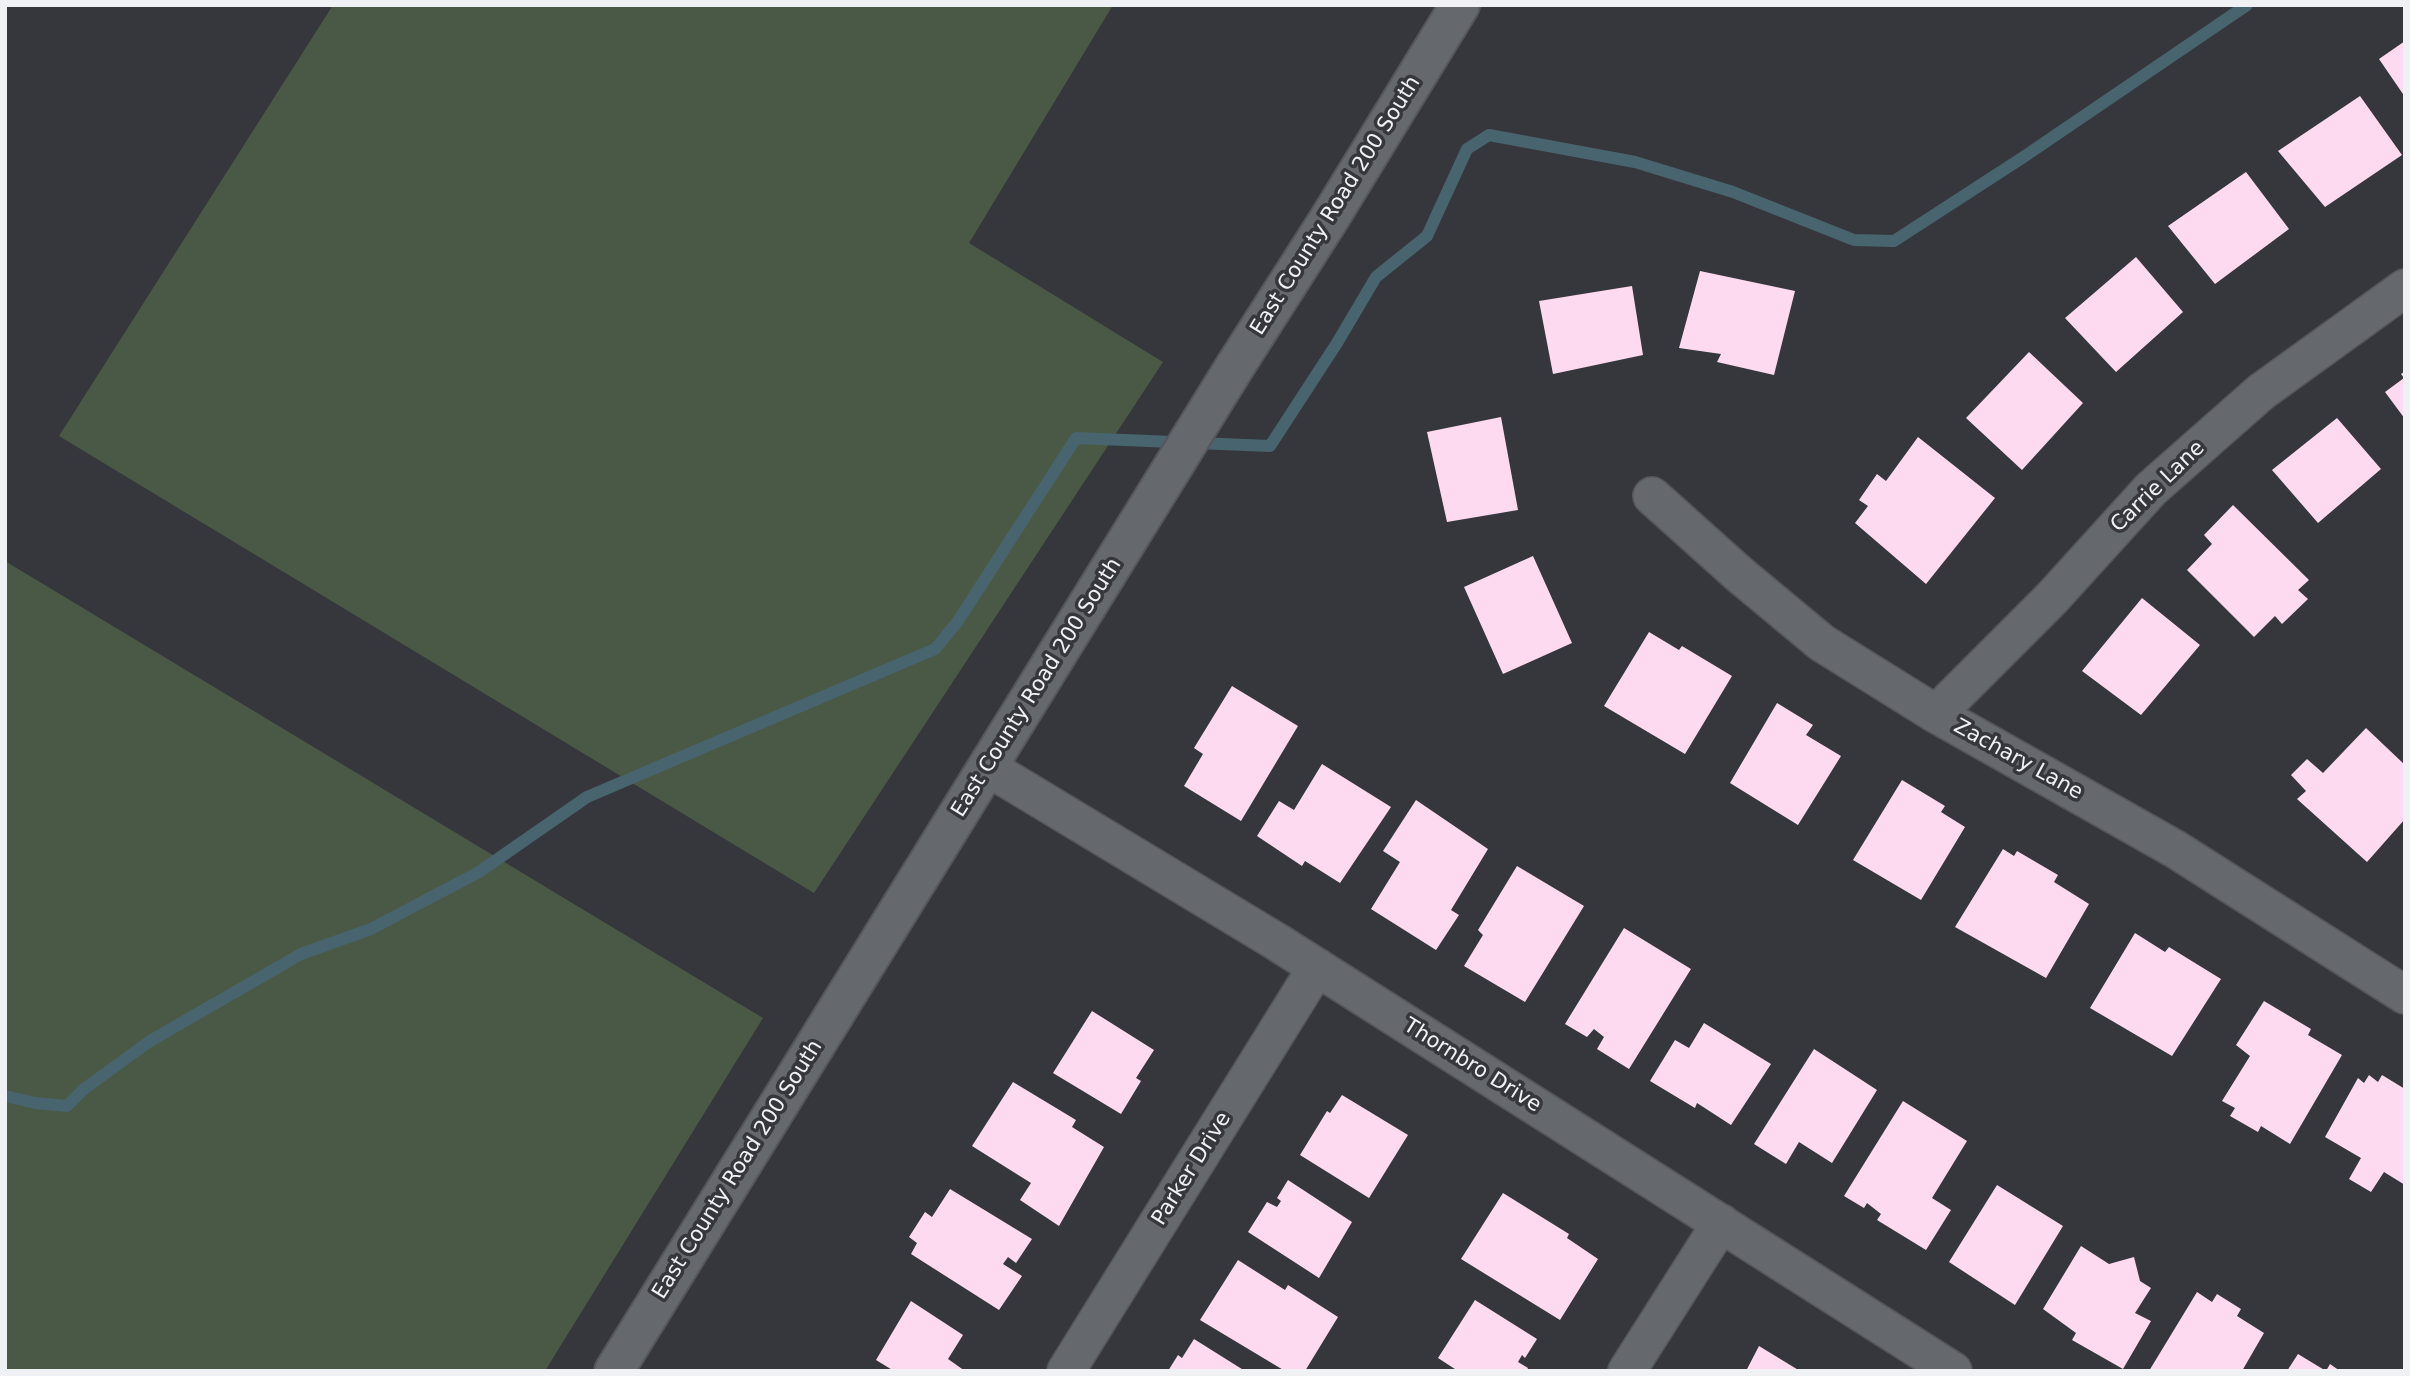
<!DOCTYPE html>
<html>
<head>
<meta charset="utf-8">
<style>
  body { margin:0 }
  #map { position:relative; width:2410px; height:1376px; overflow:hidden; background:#36373c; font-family:"DejaVu Sans",sans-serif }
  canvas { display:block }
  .frame { position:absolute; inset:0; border:7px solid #eff1f4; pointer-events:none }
</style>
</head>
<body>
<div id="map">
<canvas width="2410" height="1376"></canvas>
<div class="frame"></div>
</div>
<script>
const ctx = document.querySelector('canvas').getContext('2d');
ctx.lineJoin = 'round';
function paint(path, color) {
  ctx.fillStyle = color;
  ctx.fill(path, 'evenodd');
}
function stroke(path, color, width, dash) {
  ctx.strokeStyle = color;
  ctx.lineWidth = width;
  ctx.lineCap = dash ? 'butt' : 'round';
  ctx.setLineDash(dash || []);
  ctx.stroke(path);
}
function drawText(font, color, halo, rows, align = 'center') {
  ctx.font = font + ' "DejaVu Sans",sans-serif';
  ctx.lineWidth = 7;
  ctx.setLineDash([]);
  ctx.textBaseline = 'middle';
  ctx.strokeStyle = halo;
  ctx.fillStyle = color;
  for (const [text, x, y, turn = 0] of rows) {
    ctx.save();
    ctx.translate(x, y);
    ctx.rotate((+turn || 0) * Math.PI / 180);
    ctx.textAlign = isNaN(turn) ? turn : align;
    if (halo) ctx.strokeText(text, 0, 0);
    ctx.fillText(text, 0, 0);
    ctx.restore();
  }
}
const green = new Path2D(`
  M333,5H1113L969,243L1163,362L814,893L59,436Z
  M5,561L763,1018L545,1371H5Z`);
const stream = new Path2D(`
  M5,1096L35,1103L67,1106L84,1089L150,1041L301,954L371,929L479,872L587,797L935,649L958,621L1076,438L1270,446L1337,343L1376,277L1427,236L1467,149L1489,135L1635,162L1733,192L1854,240L1894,241L2022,158L2247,5`);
const building = new Path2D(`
  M2405,41V97L2379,59Z
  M2360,96L2402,155L2325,207L2278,151Z
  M2246,172L2289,229L2215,284L2168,226Z
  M2136,257L2183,312L2116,372L2065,318Z
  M1700,271L1795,291L1774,375L1717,362L1721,354L1679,348Z
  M1632,286L1643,355L1553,374L1539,301Z
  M2029,352L2083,403L2022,470L1966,418Z
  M2405,371V419L2385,392L2404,378L2401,374Z
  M1501,417L1518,510L1447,522L1427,432Z
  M2337,418L2381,469L2318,523L2272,470Z
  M1918,437L1995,498L1926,584L1855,523L1868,506L1859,500L1877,474L1886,481Z
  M2233,505L2309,580L2298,590L2308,599L2282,624L2275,616L2254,637L2187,570L2212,544L2204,535Z
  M1533,556L1572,643L1503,674L1464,587Z
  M2142,598L2200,645L2141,715L2082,671Z
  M1649,632L1679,650L1682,646L1732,676L1685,754L1604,706Z
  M1232,686L1298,726L1241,821L1184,786L1203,754L1194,748Z
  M1777,703L1813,725L1806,735L1841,756L1798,825L1730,783Z
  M2366,728L2405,765V819L2367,862L2297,799L2306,791L2291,775L2307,759L2323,773Z
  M1322,764L1391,807L1340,883L1305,861L1302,866L1257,836L1279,801L1294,810Z
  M1902,780L1945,806L1941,812L1965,827L1921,900L1853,860Z
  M1416,800L1488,849L1451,910L1459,915L1436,950L1371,909L1400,862L1383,851Z
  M2003,849L2014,856L2017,851L2058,875L2054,882L2089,904L2046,978L1955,927Z
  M1517,866L1584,906L1525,1002L1464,966L1483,935L1478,930Z
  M1624,928L1691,969L1629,1069L1597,1049L1604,1037L1594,1029L1587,1037L1565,1024Z
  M2135,933L2165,952L2169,947L2221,979L2172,1056L2090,1008Z
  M2264,1001L2311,1029L2308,1035L2342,1055L2290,1144L2261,1126L2258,1132L2230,1116L2235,1108L2222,1101L2250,1056L2236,1045Z
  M1092,1011L1154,1050L1136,1078L1141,1081L1121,1114L1053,1073Z
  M1704,1023L1771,1064L1731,1125L1697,1103L1695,1108L1650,1081L1675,1040L1689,1048Z
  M1814,1049L1877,1090L1832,1163L1799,1142L1786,1164L1754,1144Z
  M2369,1075L2378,1082L2382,1075L2405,1089V1185L2384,1172L2371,1192L2349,1179L2361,1158L2325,1137L2358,1078L2364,1083Z
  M1013,1082L1076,1120L1072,1127L1104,1147L1059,1226L1020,1200L1031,1183L972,1146Z
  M1342,1095L1408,1135L1369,1198L1300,1155L1327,1111L1330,1113Z
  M1903,1101L1967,1141L1932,1198L1951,1210L1926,1250L1877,1220L1881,1214L1867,1203L1864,1208L1844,1196Z
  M1288,1180L1352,1222L1319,1278L1248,1232L1267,1202L1277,1207L1281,1201L1277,1198Z
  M1997,1185L2063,1226L2015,1305L1949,1262Z
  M950,1189L1032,1239L1016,1263L1008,1257L1003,1264L1022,1276L999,1310L911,1254L917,1243L909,1237L925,1212L932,1217Z
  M1503,1193L1569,1234L1567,1238L1598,1259L1560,1320L1461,1259Z
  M2081,1246L2109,1264L2134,1257L2140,1281L2151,1288L2135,1313L2151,1321L2123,1369L2072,1340L2076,1333L2043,1309Z
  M1238,1260L1285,1290L1288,1285L1338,1317L1305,1371H1285L1200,1320Z
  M2197,1292L2212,1302L2217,1294L2241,1309L2237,1316L2264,1333L2242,1371H2149Z
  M1475,1300L1537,1339L1525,1358L1522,1355L1518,1362L1528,1368L1527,1371H1458L1438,1358Z
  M911,1301L963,1335L948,1359L965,1371H894L876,1360Z
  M1194,1339L1245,1371H1168L1178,1355L1182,1358Z
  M1759,1346L1800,1371H1746Z
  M2298,1354L2326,1371L2330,1364L2340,1371H2287Z`);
const minor = new Path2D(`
  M1652,496L1739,574L1822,643L1936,714L2175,849L2405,995
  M1936,714L2052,598L2151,489L2261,392L2405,288
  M987,767L1277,942L1953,1371
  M1066,1371L1317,967
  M1627,1371L1721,1223`);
const tertiary = new Path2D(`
  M614,1371L1234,368L1331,216L1460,5`);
const streetNames = [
  ["East County Road 200 South",1336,206,-58],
  ["Carrie Lane",2158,487,-44],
  ["East County Road 200 South",1037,688,-58],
  ["Zachary Lane",2018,760,29],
  ["Thornbro Drive",1472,1066,32],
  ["Parker Drive",1192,1169,-58],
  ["East County Road 200 South",738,1170,-58]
];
paint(green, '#4a5946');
stroke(stream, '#48646e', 12);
paint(building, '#fedaf1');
stroke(minor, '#545659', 40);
stroke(tertiary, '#545659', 42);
stroke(minor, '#65686d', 37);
stroke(tertiary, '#65686d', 38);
drawText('21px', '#eff1f4', '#36373c', streetNames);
</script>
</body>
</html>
